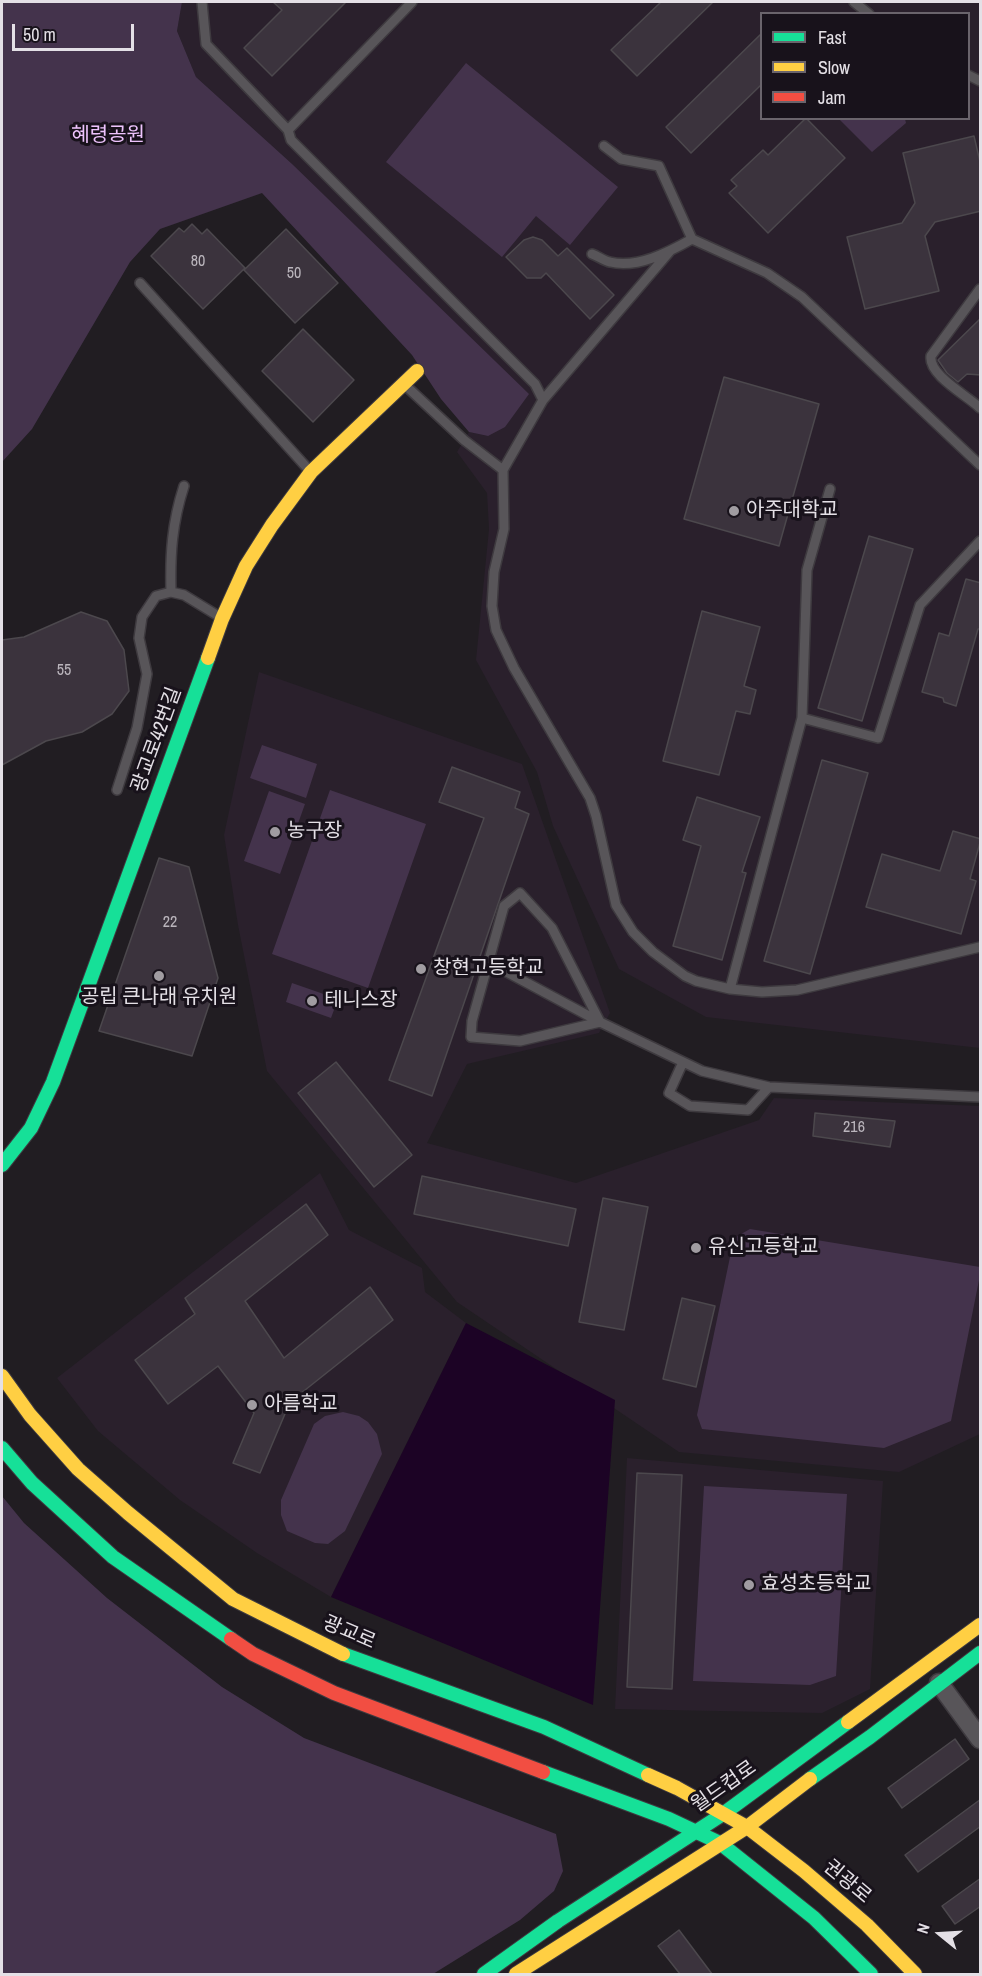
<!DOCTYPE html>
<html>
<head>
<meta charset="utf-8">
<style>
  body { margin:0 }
  #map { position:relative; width:982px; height:1976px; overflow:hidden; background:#211d22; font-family:"Archivo Narrow",sans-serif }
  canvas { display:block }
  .frame { position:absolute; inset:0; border:3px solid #e4e0e6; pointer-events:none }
  .legend { position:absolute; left:760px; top:12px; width:210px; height:108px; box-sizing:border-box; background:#18121b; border:2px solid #6a646c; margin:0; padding:8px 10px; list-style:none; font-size:18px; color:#e4e0e6 }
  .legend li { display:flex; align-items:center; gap:12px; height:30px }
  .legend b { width:30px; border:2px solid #6a646c }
  .north { position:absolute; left:910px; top:1904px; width:60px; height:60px; -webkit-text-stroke:4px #18121b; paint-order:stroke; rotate:288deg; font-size:16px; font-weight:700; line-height:24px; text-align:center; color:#e4e0e6 }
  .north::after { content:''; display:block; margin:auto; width:21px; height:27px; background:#e4e0e6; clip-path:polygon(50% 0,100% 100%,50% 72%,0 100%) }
  .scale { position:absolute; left:12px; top:24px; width:122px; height:27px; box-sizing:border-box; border:3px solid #e4e0e6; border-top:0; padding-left:8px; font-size:18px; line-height:21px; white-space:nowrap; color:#e4e0e6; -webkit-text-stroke:4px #18121b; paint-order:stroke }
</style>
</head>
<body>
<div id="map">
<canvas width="982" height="1976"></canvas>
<div class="frame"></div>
<ul class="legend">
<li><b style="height:8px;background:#16e098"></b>Fast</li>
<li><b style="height:8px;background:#ffcf43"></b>Slow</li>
<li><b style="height:8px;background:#f24e42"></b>Jam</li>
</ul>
<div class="north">N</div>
<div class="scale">50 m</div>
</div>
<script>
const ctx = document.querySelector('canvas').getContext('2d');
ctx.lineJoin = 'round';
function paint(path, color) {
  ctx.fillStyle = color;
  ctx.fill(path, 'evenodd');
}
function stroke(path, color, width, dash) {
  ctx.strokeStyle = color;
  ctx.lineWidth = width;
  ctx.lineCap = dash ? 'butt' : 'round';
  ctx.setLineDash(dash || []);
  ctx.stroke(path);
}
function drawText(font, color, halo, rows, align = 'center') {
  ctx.font = font + ' "Archivo Narrow","Noto Sans KR",sans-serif';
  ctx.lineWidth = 6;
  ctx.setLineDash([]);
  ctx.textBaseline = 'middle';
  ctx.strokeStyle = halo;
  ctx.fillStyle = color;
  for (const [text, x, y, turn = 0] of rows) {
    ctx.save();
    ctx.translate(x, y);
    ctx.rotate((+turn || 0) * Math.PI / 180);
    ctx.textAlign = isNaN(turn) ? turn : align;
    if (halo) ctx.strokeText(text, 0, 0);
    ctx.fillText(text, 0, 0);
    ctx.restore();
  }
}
const built = new Path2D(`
  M182,2H980V1048L706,1017L619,969L553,826L537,772L476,660L489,529L487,493L457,452L469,432L488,436L291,163L196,77L177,31ZM762,14H968V118H762Z
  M259,672L522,764L610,1013L599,1033L467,1064L427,1143L576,1183L759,1120L774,1098L980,1106V1434L899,1472L679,1452L457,1302L267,1071L238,925L224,835Z
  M320,1173L349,1230L422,1268L425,1292L466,1323L331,1597L257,1553L180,1500L98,1431L57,1378Z
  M627,1458L883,1481L870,1689L822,1713L615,1709Z`);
const green = new Path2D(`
  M2,2H182L177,31L196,77L291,163L529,394L505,427L488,436L469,432L441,399L412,355L262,193L160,229L130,262L32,429L2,462Z
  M466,63L618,187L570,245L536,216L502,257L386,162Z
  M839,119H905L906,123L872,152Z
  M262,745L317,764L306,798L250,778Z
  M330,790L426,824L368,988L272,954Z
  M269,791L305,804L280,874L244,861Z
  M292,983L338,999L331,1018L286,1002Z
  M750,1229L980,1267V1275L951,1421L884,1448L702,1429L697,1415L734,1238Z
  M343,1412L359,1416L368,1422L377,1434L382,1454L345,1531L328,1544L315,1543L287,1531L281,1515V1500L314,1424L325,1416Z
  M704,1486L847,1494L836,1676L810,1685L693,1681Z
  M2,1496L24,1523L107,1598L222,1687L304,1738L556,1834L563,1871L554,1891L520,1920L433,1974H2Z`);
const water = new Path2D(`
  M466,1323L615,1400L593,1705L331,1597Z`);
const building = new Path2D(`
  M273,2H346L272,76L244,48L282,10Z
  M661,2H713L637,76L611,50Z
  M762,33V84L691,153L666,127Z
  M806,118L845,158L768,233L729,193L737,186L731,180L763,150L768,155Z
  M974,136L981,166V211L935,222L925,236L939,291L865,309L847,237L902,223L915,203L903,153Z
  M192,224L202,234L207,229L245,268L203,309L151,256L179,228L184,232Z
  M286,229L338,283L295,323L244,270Z
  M533,237L542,240L558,256L567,248L614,295L590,319L546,273L541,278H527L506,257L524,240Z
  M981,318V375L967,374L958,382L947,373L938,360Z
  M303,329L354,380L313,422L262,371Z
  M724,377L819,404L779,546L684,519Z
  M869,536L913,549L862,721L818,708Z
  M966,579L981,583V629H978L956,706L944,702L943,698L922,692L939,633L949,636Z
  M702,611L760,627L744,686L756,690L750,714L736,711L719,775L663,761Z
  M81,612L107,621L124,650L129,691L112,714L82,732L46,741L2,765V640L24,637Z
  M822,760L868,773L810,974L764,961Z
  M452,767L520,792L515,808L529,814L432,1096L389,1080L484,818L439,802Z
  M697,797L760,817L742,872L746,873L722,960L673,946L701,846L683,840Z
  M953,831L981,839L970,879L976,881L961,934L866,907L882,854L940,871Z
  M159,858L189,867L218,978L192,1056L99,1031Z
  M336,1062L412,1155L374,1187L298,1093Z
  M815,1113L895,1121L890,1147L813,1136Z
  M422,1176L576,1209L568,1246L414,1214Z
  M603,1198L648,1207L624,1330L579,1322Z
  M306,1204L328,1235L245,1301L284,1358L370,1287L393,1320L290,1402L260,1473L233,1463L254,1413L218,1366L168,1404L135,1360L195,1314L185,1298Z
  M682,1298L715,1306L696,1387L663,1379Z
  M637,1473L682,1475L672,1689L627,1687Z
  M955,1739L969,1759L902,1808L888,1788Z
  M981,1799V1826L918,1872L905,1855Z
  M981,1878V1906L955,1924L942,1906Z
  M679,1930L712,1974H680L658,1946Z`);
const lane = new Path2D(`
  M202,2L206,44L288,130L291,140L535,384L543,400
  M854,2L869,14
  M968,75L980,81
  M288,130L412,2
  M604,146L621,159L659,166L692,239L767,273L802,297L980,465
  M670,251L543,400L503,470L504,529L494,572L492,606L496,630L514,668L590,798L596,816L616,905L633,932L653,952L685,976L696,981L730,989L762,992L797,990L980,947
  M592,254C598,256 604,261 610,262C637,269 669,252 692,239
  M140,283L309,470
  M980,289L931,356C928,375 968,396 980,408
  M405,385L464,440L503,470
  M830,489L807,570L802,718L878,738L920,605L980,541
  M171,592C170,554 172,523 184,486
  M117,790L137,728L147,674L139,638L142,617L156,596L171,592L184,595L220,617
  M520,893L552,928L600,1022L520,1041L471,1037L472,1021L504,906Z
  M488,962L600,1022L702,1071L769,1087L980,1097
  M730,989L802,718
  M683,1062L669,1093L690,1106L748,1110L769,1087`);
const street = new Path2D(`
  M939,1683L980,1739`);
const fast = new Path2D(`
  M2,1165L31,1128L53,1082L208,658
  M2,1448L32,1483L113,1557L231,1639
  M343,1654L544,1727L648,1775
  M543,1772L669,1819L720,1843L814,1918L871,1974
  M810,1779L870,1737L980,1653
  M484,1974L558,1921L723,1814L848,1722`);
const slow = new Path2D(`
  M208,658L222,619L246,566L272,525L311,472L417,371
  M2,1376L30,1415L78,1469L128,1513L233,1599L343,1654
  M848,1722L980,1625
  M648,1775L677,1788L747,1827L804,1871L867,1925L915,1974
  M516,1974L747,1827L810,1779`);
const jam = new Path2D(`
  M231,1639L253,1654L334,1693L543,1772`);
const markers = [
  [734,511,6,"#a09ca1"],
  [275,832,6,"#a09ca1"],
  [421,969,6,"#a09ca1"],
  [159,976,6,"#a09ca1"],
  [312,1001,6,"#a09ca1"],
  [696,1248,6,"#a09ca1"],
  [252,1405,6,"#a09ca1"],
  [749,1585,6,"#a09ca1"]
];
const numberNames = [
  ["80",198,262],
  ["50",294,274],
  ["55",64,671],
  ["22",170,923],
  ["216",854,1128]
];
const parkNames = [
  ["혜령공원",108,136]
];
const poiNames = [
  ["아주대학교",746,511],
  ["농구장",287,832],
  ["창현고등학교",433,969],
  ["공립 큰나래 유치원",159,998,"center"],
  ["테니스장",324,1001],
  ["유신고등학교",708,1248],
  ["아름학교",264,1405],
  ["효성초등학교",761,1585]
];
const streetNames = [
  ["광교로42번길",157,740,-70],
  ["광교로",349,1633,23],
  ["월드컵로",724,1787,-35],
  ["권광로",847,1882,40]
];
paint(built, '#2a202c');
paint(green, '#44334c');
paint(water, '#1c0325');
paint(building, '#3b333d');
stroke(building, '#4c484d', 1.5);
stroke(lane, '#3e3a3f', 12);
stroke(street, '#3e3a3f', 21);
stroke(fast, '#3e3a3f', 16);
stroke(slow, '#3e3a3f', 16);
stroke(jam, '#3e3a3f', 16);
stroke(lane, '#585559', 9);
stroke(street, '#585559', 18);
stroke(fast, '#16e098', 14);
stroke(slow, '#ffcf43', 14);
stroke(jam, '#f24e42', 14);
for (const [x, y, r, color] of markers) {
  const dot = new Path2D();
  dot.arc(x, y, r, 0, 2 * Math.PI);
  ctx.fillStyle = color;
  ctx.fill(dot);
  stroke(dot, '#18121b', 2);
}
drawText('16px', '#bab5bc', null, numberNames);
drawText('20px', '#edc3fc', '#18121b', parkNames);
drawText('20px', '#e4e0e6', '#18121b', poiNames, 'left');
drawText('20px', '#e4e0e6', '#18121b', streetNames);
</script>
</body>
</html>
